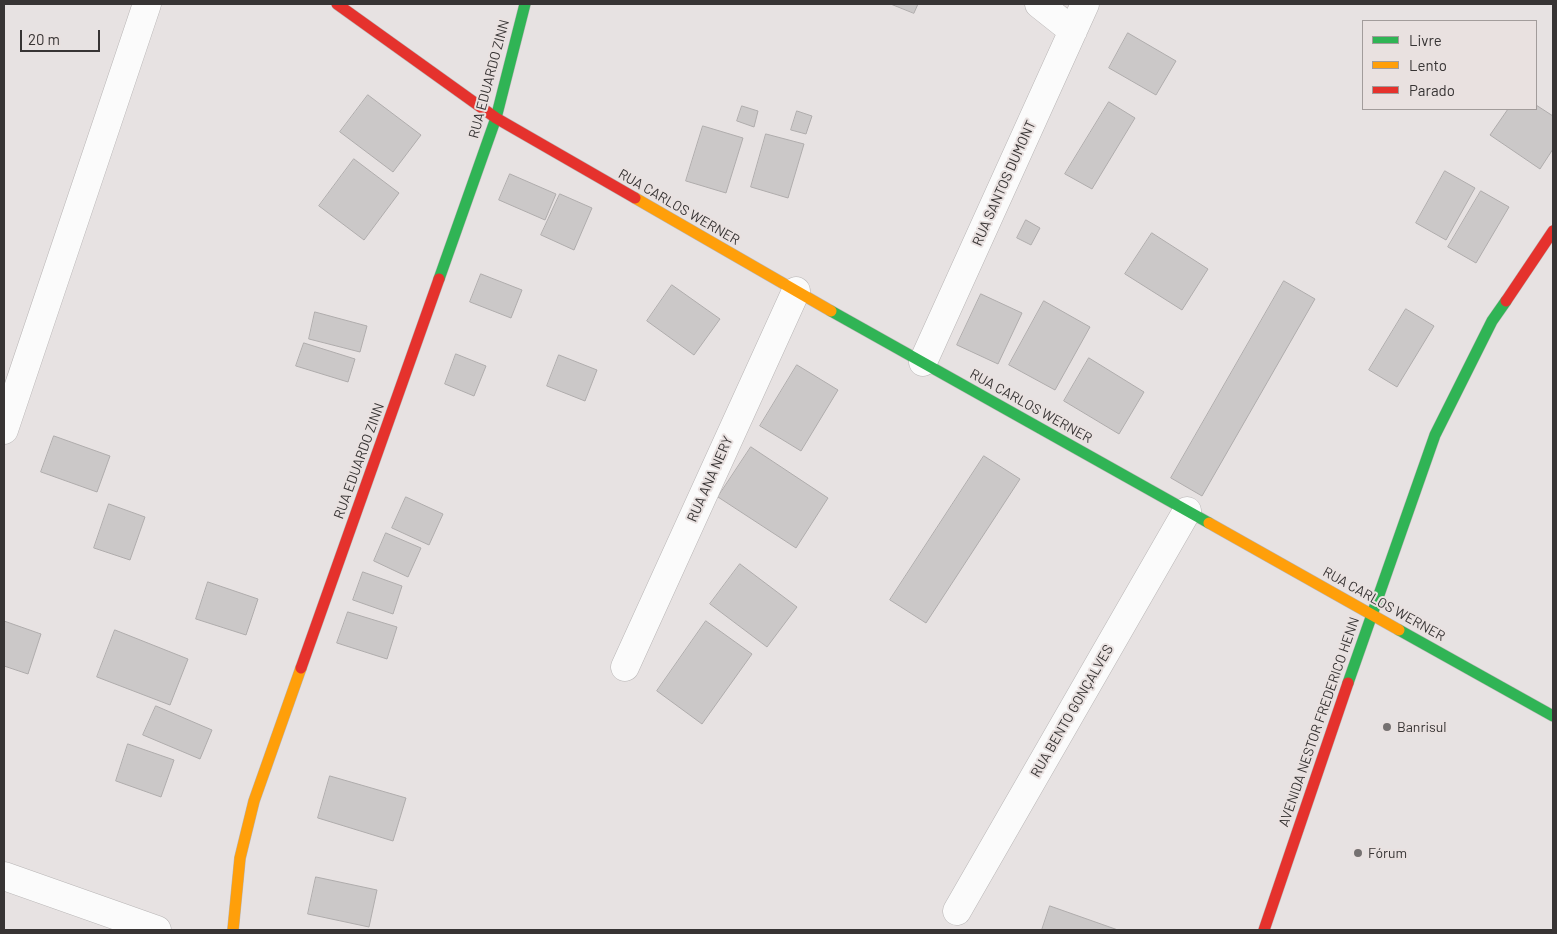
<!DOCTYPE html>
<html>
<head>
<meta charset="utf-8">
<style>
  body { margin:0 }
  #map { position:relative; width:1557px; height:934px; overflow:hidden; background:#e7e2e2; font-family:Barlow,sans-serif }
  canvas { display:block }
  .frame { position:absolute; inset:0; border:5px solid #373434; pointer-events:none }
  .legend { position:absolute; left:1362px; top:20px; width:175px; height:90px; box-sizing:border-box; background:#e9e1e0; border:1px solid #a29c9b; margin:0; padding:6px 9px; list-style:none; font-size:15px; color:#373434 }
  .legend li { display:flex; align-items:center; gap:10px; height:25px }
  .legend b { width:25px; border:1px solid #a29c9b }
  .scale { position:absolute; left:20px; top:30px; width:80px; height:22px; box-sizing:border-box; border:2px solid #373434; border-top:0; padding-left:6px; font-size:15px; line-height:18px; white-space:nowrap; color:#373434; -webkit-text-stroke:4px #e9e1e0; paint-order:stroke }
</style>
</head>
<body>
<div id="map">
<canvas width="1557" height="934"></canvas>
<div class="frame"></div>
<ul class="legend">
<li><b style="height:6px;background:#30b455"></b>Livre</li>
<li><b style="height:6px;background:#ff9f0a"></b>Lento</li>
<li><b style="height:6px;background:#e5322d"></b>Parado</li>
</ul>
<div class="scale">20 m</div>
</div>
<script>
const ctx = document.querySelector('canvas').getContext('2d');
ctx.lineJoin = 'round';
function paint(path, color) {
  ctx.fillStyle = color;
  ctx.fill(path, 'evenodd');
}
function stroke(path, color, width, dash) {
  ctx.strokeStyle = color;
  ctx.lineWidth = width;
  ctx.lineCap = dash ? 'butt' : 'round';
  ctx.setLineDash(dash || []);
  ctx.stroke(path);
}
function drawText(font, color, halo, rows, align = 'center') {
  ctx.font = font + ' Barlow,sans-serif';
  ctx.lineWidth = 4;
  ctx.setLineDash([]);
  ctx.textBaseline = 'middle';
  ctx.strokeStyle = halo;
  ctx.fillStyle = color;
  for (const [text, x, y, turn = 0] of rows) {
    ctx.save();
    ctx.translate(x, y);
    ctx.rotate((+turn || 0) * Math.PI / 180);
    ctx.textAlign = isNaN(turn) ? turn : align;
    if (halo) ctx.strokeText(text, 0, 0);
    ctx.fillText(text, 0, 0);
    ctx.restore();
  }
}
const building = new Path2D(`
  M891,4H918L914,13Z
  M1128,33L1176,61L1156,95L1109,68Z
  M368,95L421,135L393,172L340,132Z
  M1109,102L1135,118L1092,189L1065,174Z
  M1536,105L1553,116V149L1540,169L1490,135L1508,109H1536Z
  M742,106L758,111L754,127L737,121Z
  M797,111L812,116L806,134L791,130Z
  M703,126L743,138L726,193L686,181Z
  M766,134L804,144L788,198L751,187Z
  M354,159L399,193L364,240L319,206Z
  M1445,171L1475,188L1446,240L1416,223Z
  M510,174L556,194L545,220L499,200Z
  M1481,191L1509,207L1476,263L1448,247Z
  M560,194L592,208L574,250L541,235Z
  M1026,220L1040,228L1031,245L1017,238Z
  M1152,233L1208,269L1182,310L1125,274Z
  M481,274L522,290L511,318L470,302Z
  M1284,281L1315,299L1202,496L1171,478Z
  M672,285L720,319L694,355L647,321Z
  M981,294L1022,313L998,364L957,345Z
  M1044,301L1090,327L1055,390L1009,365Z
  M1406,309L1434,326L1397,387L1369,370Z
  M315,312L367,326L360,352L309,339Z
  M304,343L355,359L348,382L296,366Z
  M456,354L486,366L474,396L445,384Z
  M559,355L597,370L585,401L547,386Z
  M1089,358L1144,392L1119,434L1064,401Z
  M797,365L838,390L801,451L760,426Z
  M54,436L110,456L97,492L41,472Z
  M751,447L828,498L796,548L718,497Z
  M984,456L1020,479L926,623L890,600Z
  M406,497L443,514L429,545L392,528Z
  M109,504L145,517L130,560L94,548Z
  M386,533L421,548L408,577L374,561Z
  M740,564L797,607L767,647L710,604Z
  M363,572L402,586L393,614L353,600Z
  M208,582L258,599L246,635L196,619Z
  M348,612L397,627L387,659L337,643Z
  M4,621L41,634L28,674L4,666Z
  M706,621L752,654L702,724L657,691Z
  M115,630L188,659L170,705L97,677Z
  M156,706L212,730L200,759L143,735Z
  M128,744L174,760L161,797L116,781Z
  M330,776L406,798L393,841L318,818Z
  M316,877L377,890L369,927L308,914Z
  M1050,906L1118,930H1042Z`);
const street = new Path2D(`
  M1039,4L1073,31
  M923,362L1085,4
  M4,430L147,4
  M625,667L796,291
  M4,876L157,930
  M957,911L1187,511`);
const fast = new Path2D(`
  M439,279L496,118L525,4
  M831,311L1209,523
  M1399,630L1553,716
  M1348,683L1435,435L1492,321L1506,301`);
const slow = new Path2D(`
  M635,198L831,311
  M1209,523L1399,630
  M233,930L240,858L254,801L301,668`);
const jam = new Path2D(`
  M337,4L496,118L635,198
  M1506,301L1553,231
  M301,668L439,279
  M1264,930L1348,683`);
const markers = [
  [1387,727,5,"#757171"],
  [1358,853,5,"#757171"]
];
const streetNames = [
  ["RUA EDUARDO ZINN",489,79,-75],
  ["RUA SANTOS DUMONT",1004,183,-66],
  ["RUA CARLOS WERNER",679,207,30],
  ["RUA CARLOS WERNER",1031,406,29],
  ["RUA EDUARDO ZINN",359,461,-70],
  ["RUA ANA NERY",710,479,-66],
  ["RUA CARLOS WERNER",1384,604,29],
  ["RUA BENTO GONÇALVES",1072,711,-60],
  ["AVENIDA NESTOR FREDERICO HENN",1319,722,-71]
];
const poiNames = [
  ["Banrisul",1397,727],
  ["Fórum",1368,853]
];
paint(building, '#cbc8c8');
stroke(building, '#afacac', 1);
stroke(street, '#b8b5b5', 29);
stroke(fast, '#b8b5b5', 12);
stroke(slow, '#b8b5b5', 12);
stroke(jam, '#b8b5b5', 12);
stroke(street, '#fbfbfb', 28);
stroke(fast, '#30b455', 11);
stroke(slow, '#ff9f0a', 11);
stroke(jam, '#e5322d', 11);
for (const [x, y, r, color] of markers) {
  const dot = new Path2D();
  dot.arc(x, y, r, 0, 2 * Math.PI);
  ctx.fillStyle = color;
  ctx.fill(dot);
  stroke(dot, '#e9e1e0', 2);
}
drawText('14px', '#373434', '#e9e1e0', streetNames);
drawText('14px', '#373434', '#e9e1e0', poiNames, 'left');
</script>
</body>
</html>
